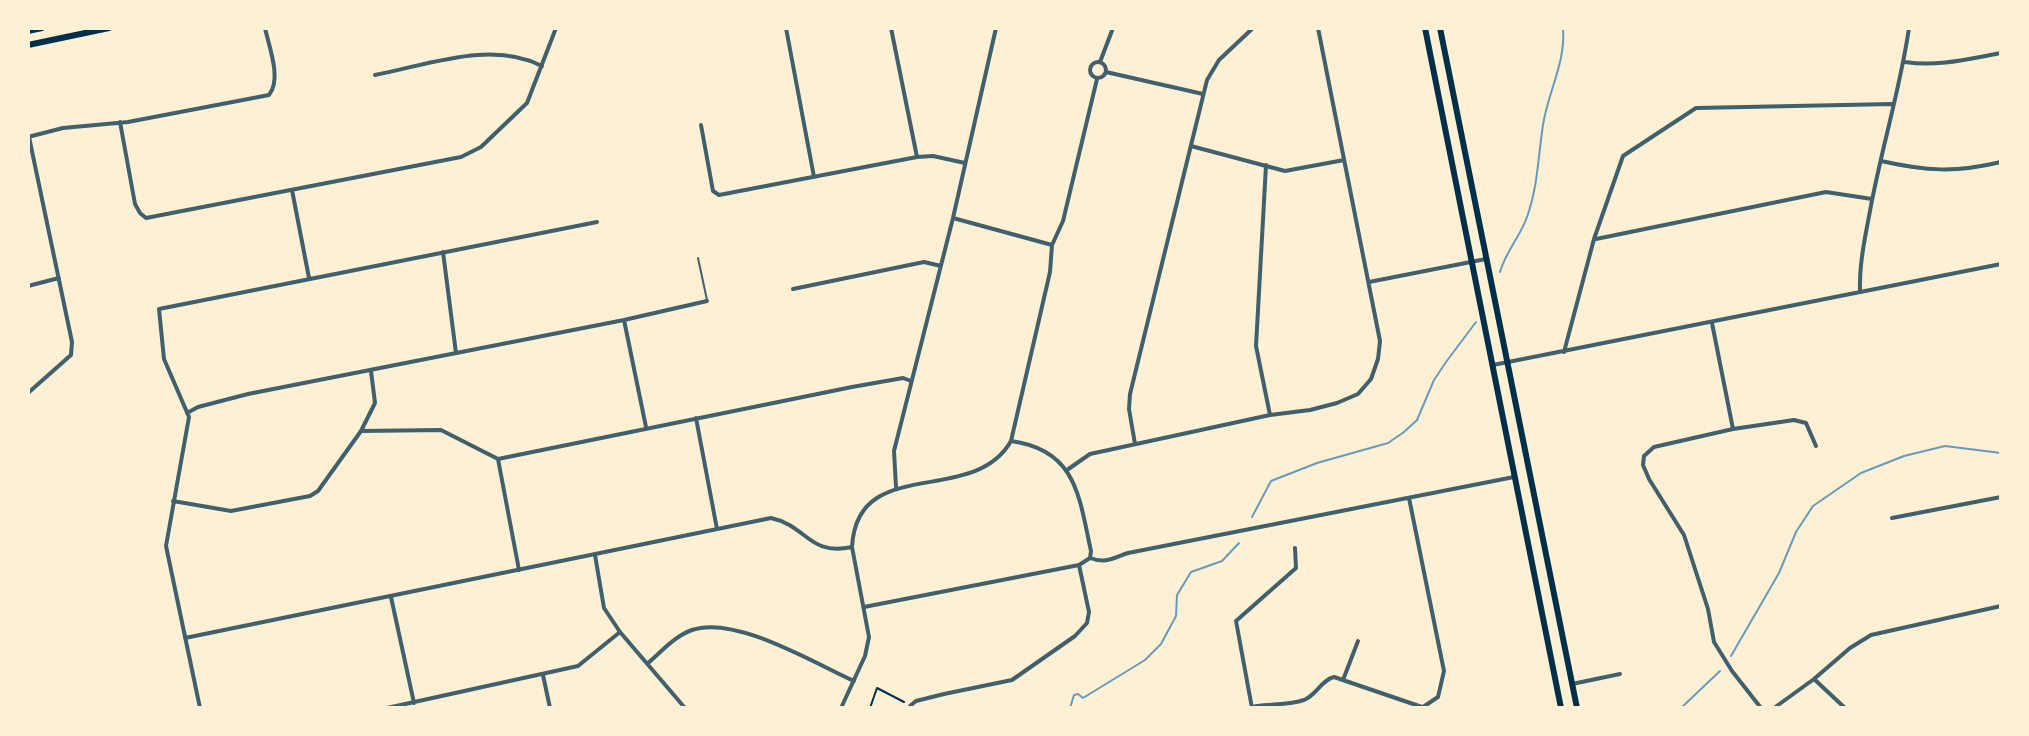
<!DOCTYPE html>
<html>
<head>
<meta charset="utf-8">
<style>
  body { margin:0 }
  #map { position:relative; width:2029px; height:736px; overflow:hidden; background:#fdf0d5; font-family:"Space Grotesk",sans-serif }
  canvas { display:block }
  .frame { position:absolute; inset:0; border:30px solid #fdf0d5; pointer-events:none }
</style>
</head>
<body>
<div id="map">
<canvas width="2029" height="736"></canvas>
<div class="frame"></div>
</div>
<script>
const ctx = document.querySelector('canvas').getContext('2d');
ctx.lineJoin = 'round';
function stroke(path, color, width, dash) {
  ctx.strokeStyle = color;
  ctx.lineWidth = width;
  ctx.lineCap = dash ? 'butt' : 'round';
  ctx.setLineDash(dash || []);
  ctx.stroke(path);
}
const stream = new Path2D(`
  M1500,272C1506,251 1520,237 1527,217C1538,186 1538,157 1543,125C1548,92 1566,62 1563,28
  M1252,517L1271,481L1317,463L1388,443L1404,432L1417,420L1434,380L1446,362L1476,322
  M1731,656L1779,573L1796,532L1813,506L1861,473L1904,456L1945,446L2001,453
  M1070,708L1074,695L1078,694L1083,698L1145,660L1161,644L1176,616L1177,595L1191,572L1222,561L1239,543
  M1681,708L1720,671`);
const path = new Path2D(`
  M870,708L877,688L904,702`);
const service = new Path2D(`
  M698,258L707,300`);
const minor = new Path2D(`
  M786,28L814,177
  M891,28L917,157
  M1090 70a8 8 0 1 1 16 0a8 8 0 1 1-16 0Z
  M1100,62L1113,28
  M1905,62C1938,67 1968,59 2001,53
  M1106,72L1203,94
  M375,75C428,65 491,40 542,66
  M120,122L135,204L140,213L146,218L461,157L481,147L527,103L556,28
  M701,125L713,191L719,195L917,157L933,156L965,163
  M28,137L63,128L128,122L269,95C282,79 269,47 265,28
  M1191,146L1285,171L1344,160
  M1881,161C1926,171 1955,173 2001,162
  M1266,165L1256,346L1270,415
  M292,190L309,278
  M953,218L1052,245
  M1596,239L1826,192L1872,199
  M443,252L456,353
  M1369,282L1486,259
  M28,286L59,278
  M793,289L924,262L941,266
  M1860,292C1859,264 1865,238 1870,211C1881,150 1900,90 1909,28
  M624,320L646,427
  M1712,323L1733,429
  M1564,352L1594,239L1623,156L1696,108L1892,104
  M1493,365L2001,264
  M28,393L71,355L72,342L29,137
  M187,413L198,407L248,394L624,320L707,301
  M696,418L717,529
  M361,431L441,430L498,459L852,387L903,378L911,381
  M1011,441C1077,450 1079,497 1091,551L1090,558
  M1135,444L1129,409L1130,394L1207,80L1219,60L1253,28
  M498,459L519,570
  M1067,470L1090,454L1270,415L1310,410L1337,403L1358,394L1371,379L1378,359L1380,341L1318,28
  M896,487L894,451L953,218L996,28
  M1409,498L1444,671L1438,697L1423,707
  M173,501L231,511L310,496L318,491L361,431L375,403L371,371
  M1892,518L2001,497
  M595,555L604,608L620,632L685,708
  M391,597L414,703
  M864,607L1079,565L1090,558C1106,564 1113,558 1128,553L1514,477
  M185,638L771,518C808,526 808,556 852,547
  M648,663C662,651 675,636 692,630C735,615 814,663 854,681
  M543,675L550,708
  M1814,679L1845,708
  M1343,680L1358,641
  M1572,684L1620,674
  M910,706L916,701L944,694L1012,680L1075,636L1087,623L1089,612L1079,565
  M1252,707C1269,703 1287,706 1304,700C1317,695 1321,680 1334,677L1422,707
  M200,708L166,546L189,417L164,359L159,309L597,222
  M387,708L578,666L620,632
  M841,708L865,656L869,637L852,547C857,453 973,508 1011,441L1050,272L1052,245L1063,221L1097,79
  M1252,708L1236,621L1296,568L1295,548
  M1761,708L1732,671L1714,642L1708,609L1684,535L1649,479L1643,465L1644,456L1654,447L1733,429L1794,420L1806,423L1816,446
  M1774,708L1814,679L1850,648L1871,635L2001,606`);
const secondary = new Path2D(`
  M1425,28L1561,708
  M1440,28L1577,708
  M28,31L42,28
  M28,45L109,28`);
stroke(stream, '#669bbc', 2);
stroke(path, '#003049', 2);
stroke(service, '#3f606c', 2);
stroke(minor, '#3f606c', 4);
stroke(secondary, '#003049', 6);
</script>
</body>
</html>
